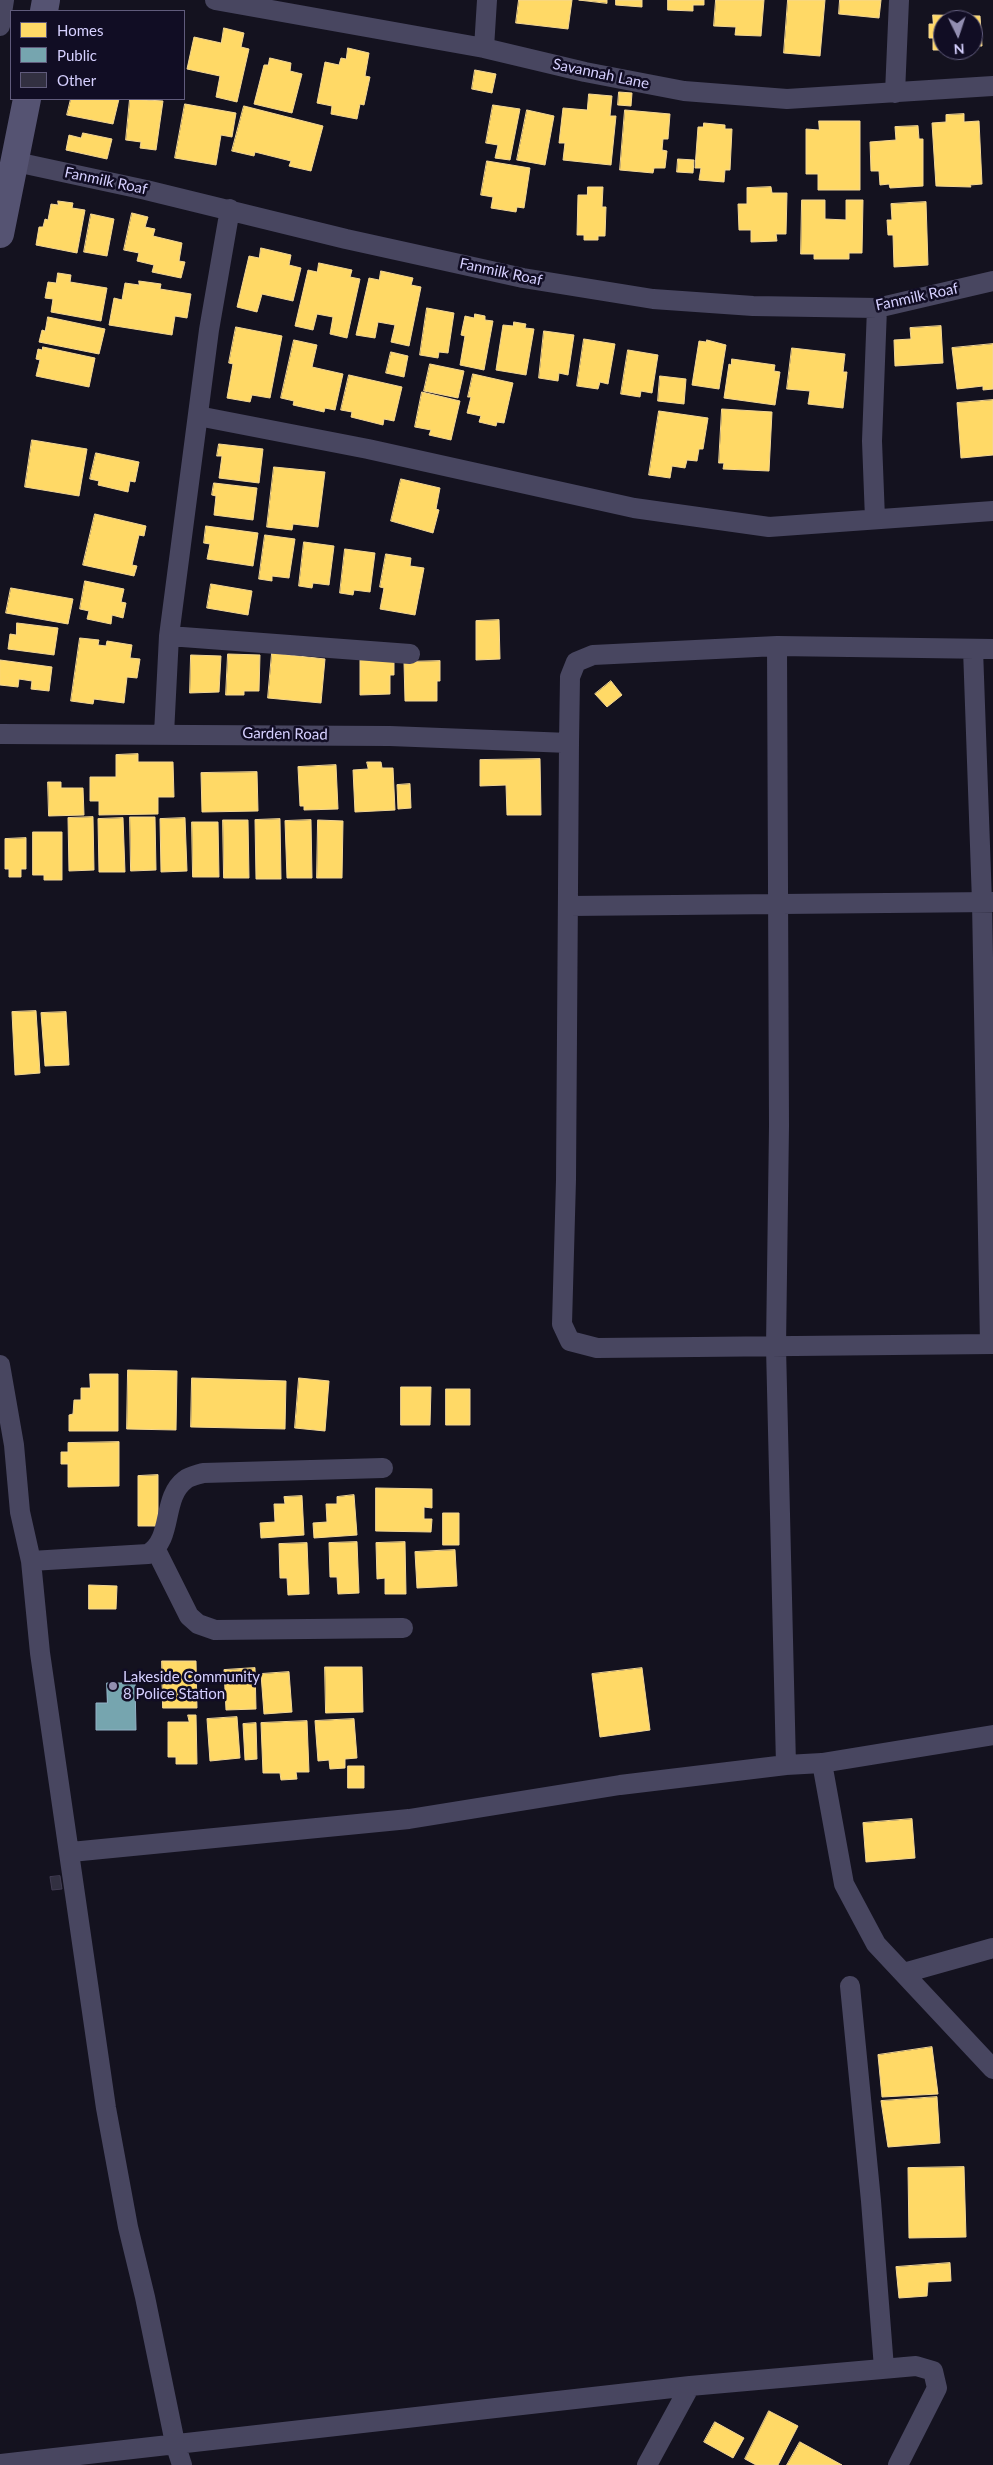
<!DOCTYPE html>
<html>
<head>
<meta charset="utf-8">
<style>
  body { margin:0 }
  #map { position:relative; width:993px; height:2465px; overflow:hidden; background:#14121f; font-family:Lato,sans-serif }
  canvas { display:block }
  .legend { position:absolute; left:10px; top:10px; width:175px; height:90px; box-sizing:border-box; background:#110d24; border:1px solid #605b7c; margin:0; padding:6px 9px; list-style:none; font-size:15px; color:#d6d0ff }
  .legend li { display:flex; align-items:center; gap:10px; height:25px }
  .legend b { width:25px; border:1px solid #605b7c }
  .north { position:absolute; left:933px; top:10px; width:50px; height:50px; box-sizing:border-box; background:#110d24; border:1px solid #605b7c; border-radius:50%; rotate:176deg; font-size:14px; font-weight:700; line-height:20px; text-align:center; color:#d6d0ff }
  .north::after { content:''; display:block; margin:auto; width:18px; height:22px; background:#928eb1; clip-path:polygon(50% 0,100% 100%,50% 72%,0 100%) }
</style>
</head>
<body>
<div id="map">
<canvas width="993" height="2465"></canvas>
<ul class="legend">
<li><b style="height:14px;background:#ffd966"></b>Homes</li>
<li><b style="height:14px;background:#76a5af"></b>Public</li>
<li><b style="height:14px;background:#323041"></b>Other</li>
</ul>
<div class="north">N</div>
</div>
<script>
const ctx = document.querySelector('canvas').getContext('2d');
ctx.lineJoin = 'round';
function paint(path, color) {
  ctx.fillStyle = color;
  ctx.fill(path, 'evenodd');
}
function stroke(path, color, width, dash) {
  ctx.strokeStyle = color;
  ctx.lineWidth = width;
  ctx.lineCap = dash ? 'butt' : 'round';
  ctx.setLineDash(dash || []);
  ctx.stroke(path);
}
function drawText(font, color, halo, rows, align = 'center') {
  ctx.font = font + ' Lato,sans-serif';
  ctx.lineWidth = 5;
  ctx.setLineDash([]);
  ctx.textBaseline = 'middle';
  ctx.strokeStyle = halo;
  ctx.fillStyle = color;
  for (const [text, x, y, turn = 0] of rows) {
    ctx.save();
    ctx.translate(x, y);
    ctx.rotate((+turn || 0) * Math.PI / 180);
    ctx.textAlign = isNaN(turn) ? turn : align;
    if (halo) ctx.strokeText(text, 0, 0);
    ctx.fillText(text, 0, 0);
    ctx.restore();
  }
}
const homes = new Path2D(`
  M519,0H572L568,29L516,23Z
  M579,0H607V3Z
  M616,0H642V7L616,5Z
  M668,0H704V5H693V11L668,10Z
  M716,0H764L761,36L735,35L736,27L714,26Z
  M788,0H825L820,56L784,53Z
  M840,0H881L879,18L839,14Z
  M933,15L980,16L982,46H973V20H943V50H965H933V38H929V24H933Z
  M224,28L244,33L241,47L249,49L237,102L216,97L220,76L187,69L194,37L221,43Z
  M348,48L369,53L365,76L370,77L364,105L360,104L357,119L331,114L332,106L317,103L325,62L339,65L341,58L346,59Z
  M270,58L291,63L290,71L302,74L292,113L254,104L264,65H268Z
  M475,70L496,74L492,93L472,89Z
  M619,92L632,93L631,106L618,105Z
  M589,94L612,96L610,116H616L611,165L563,160L565,143H559L563,108L587,110Z
  M71,99H119L113,124L67,115Z
  M130,99L163,101L156,150L140,148L141,142L126,140Z
  M185,104L236,113L232,137L221,135L216,165L175,158Z
  M493,105L520,109L510,160L495,158L498,145L486,143Z
  M244,106L323,126L311,171L289,166L291,161L255,152L254,156L232,151Z
  M527,110L554,116L545,165L517,160Z
  M625,110L670,114L668,139H663L662,150L667,151L665,168H654L653,173L620,170Z
  M964,114V122L979,121L982,184L970,185L971,187L936,186L932,123L946,122V115Z
  M819,121H860V190H818V174H806V129L819,130Z
  M704,123L725,125V129H732L730,170H725L724,182L699,180L701,168H695L698,127H703Z
  M918,126L919,139H923V186L890,188L889,184L880,185L879,171H871L870,142L896,140L895,127Z
  M83,133L112,139L107,159L66,150L69,135L81,138Z
  M678,159L694,160L693,173L677,172Z
  M487,161L530,168L524,208L517,207L516,212L491,208L493,197L481,195Z
  M588,187H603L602,207H606L605,236H598V240H584V235H577L578,195H587Z
  M771,187L772,193H787L786,234H776L777,241L751,242V230H739L738,204H747V188Z
  M802,200H825V219L846,220V200H863L862,253H849V259H814V254H801Z
  M58,201L73,203L72,208L85,210L77,253L36,245L39,227H43L45,219L48,220L51,204L58,205Z
  M926,202L928,265L894,267L893,235H888L887,220H892L891,204Z
  M132,213L148,217L145,227L155,229L153,236L182,243L179,261L185,262L181,278L152,272L154,265L137,261L139,253L124,250Z
  M91,214L114,219L107,256L84,252Z
  M261,248L291,255L289,265L301,268L293,301L262,294L257,312L237,307L249,256L259,258Z
  M319,263L352,270L350,277L360,279L347,338L330,334L333,317L317,314L313,330L295,326L308,270L317,272Z
  M381,271L413,278L411,285L421,287L409,346L391,342L395,325L378,322L375,338L356,335L369,278L379,280Z
  M58,273L71,275L70,282L107,288L101,321L51,312L53,299L45,298L48,282L56,283Z
  M139,281L161,284L160,289L191,294L187,318L175,316L172,335L109,325L114,298L122,300L125,283L139,285Z
  M427,308L454,313L448,353L439,352L438,358L420,355Z
  M475,314L485,316V320L493,321L484,370L460,365L465,336L461,335L465,316L474,318Z
  M48,317L105,329L99,354L39,342L42,330L45,331Z
  M514,322L526,324L525,328L534,329L526,375L496,370L503,325L513,326Z
  M941,326L943,363L895,366L894,340L911,339L910,328Z
  M236,327L282,336L270,398L252,395L250,402L227,398L233,364L229,363Z
  M544,331L574,335L568,375L559,373L558,381L539,378Z
  M584,339L615,344L608,384L600,382L598,389L577,386Z
  M294,340L317,345L312,367L343,374L335,410L325,408L324,412L293,405L294,401L281,398Z
  M707,340L726,345L719,389L692,385L699,341L706,342Z
  M993,344V389L983,390V386L957,389L952,348Z
  M43,347L95,358L89,387L36,376L40,360L36,359L38,349L42,350Z
  M792,348L845,354L843,372H847L843,408L808,404L810,391L787,389Z
  M628,350L658,355L652,393L641,391L640,397L621,394Z
  M391,352L408,356L404,377L386,373Z
  M732,359L775,365L774,371L780,372L775,405L724,398L729,364L731,365Z
  M430,364L464,371L458,398L424,391Z
  M473,374L513,383L504,423L497,422L496,426L479,422L481,416L467,413L471,397H468Z
  M349,375L402,387L394,421L384,419L383,425L351,417L352,412L341,410Z
  M660,376L686,379L684,404L658,401Z
  M422,392L460,401L451,440L429,435L431,430L415,427Z
  M993,400V455L961,458L957,403Z
  M722,409L772,412L769,471L723,469L724,463H719Z
  M659,411L708,418L703,449H699L697,461L687,460L685,468L672,466L670,478L649,475Z
  M32,440L87,449L79,496L25,487Z
  M219,444L263,449L259,483L219,478L222,456H217Z
  M96,453L139,462L135,482L130,481L128,492L98,485L99,481L90,479Z
  M274,467L325,472L318,527L293,524L292,530L267,527Z
  M401,479L440,488L436,509L439,510L433,533L391,521Z
  M214,483L257,488L253,520L214,515L216,496L212,495Z
  M95,514L146,526L144,536L139,535L132,565L137,566L134,576L83,565Z
  M206,526L258,533L253,566L207,559L210,544L204,543Z
  M265,535L295,539L289,578L272,576V581L259,579Z
  M304,542L334,546L329,585L313,583L312,588L299,586Z
  M345,549L375,553L370,592L354,590L353,595L340,593Z
  M386,554L411,558L410,566L424,568L415,615L380,609L384,588L380,587Z
  M85,581L124,589L121,602L126,603L123,618L112,615L111,624L87,619L89,611L80,609Z
  M211,584L252,591L248,615L207,608Z
  M11,588L73,599L68,624L6,613Z
  M499,620L500,659L476,660V621Z
  M17,623L58,628L54,655L8,649L10,634L16,635Z
  M80,638L99,640L98,645L106,646L107,641L132,645L130,658L140,659L137,678L127,677L124,703L94,699L93,704L71,701Z
  M272,653L325,659L321,703L268,698Z
  M228,654L260,655L259,691H244V695H226Z
  M191,655L221,656L219,692L190,693Z
  M394,659V675H390V694L360,695V660Z
  M0,660L52,667L49,691L31,689L32,681L19,679L18,687L0,685Z
  M440,661V681H437V701H405L404,662Z
  M611,681L622,695L607,707L595,694Z
  M138,754V762H173L174,797H158V814L99,815V801H90V777H116V755Z
  M540,759L541,815H507L506,785L480,786V760Z
  M367,762H381L382,768H393L395,810L355,812L353,770L368,769Z
  M336,765L338,809L304,810V806H300L298,767Z
  M257,772L258,811L202,812L201,773Z
  M48,782H61V788H83L84,815L49,816Z
  M410,784L411,808L398,809L397,785Z
  M93,817L94,870L69,871L68,818Z
  M130,817H155L156,870L131,871Z
  M123,818L125,872H99L98,819Z
  M185,818L187,871L161,872L160,819Z
  M280,819L281,879H256L255,820Z
  M223,820H248L249,878H224Z
  M311,820L312,878H287L285,821Z
  M318,820L343,821L342,878H317Z
  M192,822H218L219,877H193Z
  M33,832H62V880H44V875H33Z
  M26,838V869H21V877H9V869H5V839Z
  M36,1011L40,1073L15,1075L12,1012Z
  M66,1012L69,1065L45,1066L41,1013Z
  M128,1370L177,1371L176,1430L127,1429Z
  M90,1374H118V1431H69V1415L73,1414L74,1400H81V1388H90Z
  M192,1378L286,1381L285,1429L191,1427Z
  M299,1378L329,1381L325,1431L295,1428Z
  M401,1387H431L430,1425H401Z
  M446,1389H470V1425H446Z
  M119,1442V1486L68,1487V1464H61V1452H68V1443Z
  M158,1475V1526H138V1476Z
  M376,1488L432,1489V1508L424,1507V1519H432L431,1532L376,1531Z
  M354,1495L357,1535L314,1538L313,1523L327,1522L326,1504H337V1497Z
  M302,1496L304,1535L261,1538L260,1523L275,1522L274,1504H285L284,1497Z
  M443,1513H459V1545H443Z
  M357,1542L359,1593L338,1594L337,1577H330L329,1543Z
  M405,1542L406,1594H385V1578L377,1579L376,1543Z
  M307,1543L309,1594L288,1595L287,1578H280L279,1544Z
  M455,1550L457,1586L417,1588L415,1552Z
  M89,1585L117,1586L116,1609H89Z
  M162,1661H196L197,1708H163Z
  M325,1667H362L363,1712L326,1713Z
  M255,1668L256,1709L226,1710L224,1670Z
  M642,1668L650,1730L600,1737L592,1674Z
  M289,1672L292,1712L264,1714L261,1674Z
  M188,1715H196L197,1764H176V1757H168V1722H189Z
  M237,1717L240,1758L210,1761L207,1719Z
  M354,1719L357,1758L345,1759V1768L330,1769L329,1760L318,1761L315,1721Z
  M307,1721L309,1772H296L297,1779L281,1780L280,1773H263L261,1723Z
  M256,1723L257,1759L245,1760L243,1724Z
  M348,1766H364V1788H348Z
  M912,1819L915,1858L866,1862L863,1823Z
  M932,2047L938,2094L882,2097L878,2055Z
  M937,2097L940,2143L888,2147L881,2101Z
  M964,2167L966,2237L909,2238L908,2168Z
  M950,2263L951,2281L928,2282L927,2296L899,2298L896,2267Z
  M769,2411L798,2426L778,2465H756L745,2459Z
  M715,2422L744,2438L733,2458L704,2442Z
  M800,2442L842,2465H787Z`);
const public = new Path2D(`
  M107,1683H135L136,1730H96V1703H107Z`);
const building = new Path2D(`
  M60,1876L62,1889L52,1890L50,1877Z`);
const street = new Path2D(`
  M215,0L484,48L585,72L684,91L787,99L993,86
  M0,26L4,0
  M484,48L487,0
  M895,93L899,0
  M16,162L146,190L346,239L523,278L653,299L753,306L877,308L993,281
  M198,416L368,449L634,508L769,527L993,511
  M875,519L872,441L877,308
  M169,636L410,654
  M777,646L779,1126L776,1347L786,1765
  M973,649L982,902L990,1344
  M993,649L777,646L593,655L576,662L570,677L569,743L566,1180L562,1324L570,1341L597,1348L993,1344
  M0,734L390,736L569,743
  M164,734L169,636L209,330L230,209
  M569,906L993,902
  M0,1365L14,1445L20,1512L31,1561L40,1653L106,2108L128,2227L145,2297L175,2443L182,2465
  M156,1550L189,1616L198,1624L215,1630L403,1628
  M31,1561L148,1554C174,1539 161,1498 185,1480C190,1476 197,1475 203,1473L383,1468
  M822,1763L844,1884L876,1944L993,2069
  M71,1852L409,1819L620,1785L786,1765L822,1763L993,1735
  M904,1973L993,1948
  M850,1986L871,2201L884,2368
  M0,2464L690,2386L916,2366L933,2371L937,2388L898,2465
  M647,2465L690,2386`);
const secondary = new Path2D(`
  M44,11L46,0
  M0,234L27,99`);
const markers = [
  [113,1686,5,"#928eb1"]
];
const streetNames = [
  ["Savannah Lane",601,74,12],
  ["Fanmilk Roaf",106,181,12],
  ["Fanmilk Roaf",501,272,12],
  ["Fanmilk Roaf",917,297,-12],
  ["Garden Road",285,734,1]
];
const poiNames = [
  ["Lakeside Community",123,1677],
  ["8 Police Station",123,1694]
];
paint(homes, '#ffd966');
stroke(homes, '#f3d694', 1);
paint(public, '#76a5af');
stroke(public, '#93b2c7', 1);
paint(building, '#323041');
stroke(building, '#413c52', 1);
stroke(street, '#484660', 20);
stroke(secondary, '#555372', 28);
for (const [x, y, r, color] of markers) {
  const dot = new Path2D();
  dot.arc(x, y, r, 0, 2 * Math.PI);
  ctx.fillStyle = color;
  ctx.fill(dot);
  stroke(dot, '#110d24', 2);
}
drawText('15px', '#d6d0ff', '#110d24', streetNames);
drawText('15px', '#d6d0ff', '#110d24', poiNames, 'left');
</script>
</body>
</html>
